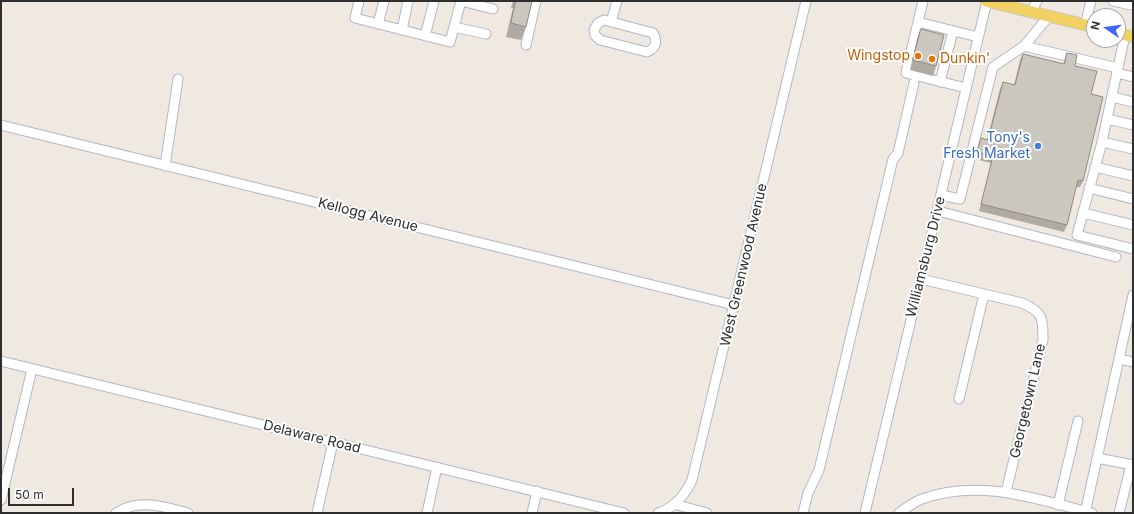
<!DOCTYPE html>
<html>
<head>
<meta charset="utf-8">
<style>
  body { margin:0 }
  #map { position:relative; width:1134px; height:514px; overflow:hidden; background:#efe9e1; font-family:Inter,sans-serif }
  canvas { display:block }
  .frame { position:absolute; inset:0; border:2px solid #2e2e2e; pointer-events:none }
  .north { position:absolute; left:1086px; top:8px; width:40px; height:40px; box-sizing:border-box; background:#fff; border:1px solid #ababab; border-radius:50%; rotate:283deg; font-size:11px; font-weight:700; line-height:16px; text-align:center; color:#2e2e2e }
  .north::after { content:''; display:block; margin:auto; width:14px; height:18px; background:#4264fb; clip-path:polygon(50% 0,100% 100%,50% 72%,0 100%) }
  .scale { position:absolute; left:8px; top:488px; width:66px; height:18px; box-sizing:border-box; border:2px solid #2e2e2e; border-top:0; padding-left:5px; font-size:12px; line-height:14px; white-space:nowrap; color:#2e2e2e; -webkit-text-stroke:3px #fff; paint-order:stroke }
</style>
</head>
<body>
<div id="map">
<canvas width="1134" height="514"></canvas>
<div class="frame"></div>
<div class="north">N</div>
<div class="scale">50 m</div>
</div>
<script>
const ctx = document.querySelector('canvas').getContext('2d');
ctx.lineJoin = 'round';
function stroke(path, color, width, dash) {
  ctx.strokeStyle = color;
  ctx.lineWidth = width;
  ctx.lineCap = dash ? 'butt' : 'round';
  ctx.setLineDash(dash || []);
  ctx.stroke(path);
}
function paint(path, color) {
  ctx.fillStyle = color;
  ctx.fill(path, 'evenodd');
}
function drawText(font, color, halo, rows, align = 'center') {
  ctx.font = font + ' Inter,sans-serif';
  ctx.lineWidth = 4;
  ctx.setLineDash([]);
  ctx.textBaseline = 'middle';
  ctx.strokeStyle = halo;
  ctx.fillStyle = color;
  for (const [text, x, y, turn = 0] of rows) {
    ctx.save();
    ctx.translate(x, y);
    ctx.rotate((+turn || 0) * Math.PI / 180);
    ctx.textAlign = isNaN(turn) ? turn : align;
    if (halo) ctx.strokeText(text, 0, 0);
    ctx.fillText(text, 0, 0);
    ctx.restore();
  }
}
const minor = new Path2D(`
  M359,1L355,18L450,42L461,1
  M461,1L493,9
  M923,1L906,73L966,88
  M1113,1L1131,5
  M1031,12L1037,1
  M604,20L653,33C658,42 656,48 647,52L600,40L595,35L594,30L598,23Z
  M611,22L617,1
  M918,22L978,37
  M378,24L384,1
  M1085,25L1091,1
  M454,27L486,34
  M402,30L408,1
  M425,36L434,1
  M526,45L536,1
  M1024,46L1049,16
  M1117,73L1133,77
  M940,82L953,31
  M1112,97L1133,102
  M1107,119L1133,125
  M1,125L734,305
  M1102,142L1125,35
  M1133,149L1102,142L1077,235L1133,249
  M165,166L178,79
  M1095,167L1133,176
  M1089,188L1133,199
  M941,195L960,199L993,67L1024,46L1118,68
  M938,211L1116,257
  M1083,213L1133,225
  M921,279L1022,303C1043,312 1043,318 1043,340L1006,492
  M1119,359L1133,362
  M1,361L624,513
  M959,399L984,294
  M1097,458L1133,465
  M1,500L32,369
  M674,504L707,513
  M1058,505L1078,421
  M116,513C139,498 164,507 188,513
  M317,513L333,442
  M427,513L437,467
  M532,513L537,491
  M658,513C674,508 685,495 692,480L806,1
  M803,513L808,493L819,470L893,159L898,153L914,83
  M865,513L987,1
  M899,513C906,508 914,502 922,499C979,478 1036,499 1092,513
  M1085,513L1133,295
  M1119,513L1131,465`);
const major = new Path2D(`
  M986,1L1094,27
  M1118,33L1133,37`);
const wall = new Path2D(`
  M513,1H532L526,27L521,40L506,37L513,8H511Z
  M921,29L936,66L933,76L910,70L917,39Z
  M1067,53L1091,94L1083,181L1080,187H1076L1067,225L1064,232L979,211L991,163L975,159L981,138L987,140L1000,89L1003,82L1014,85L1020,60L1023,54L1063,64Z`);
const building = new Path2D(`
  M516,1H532L526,27L511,23Z
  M921,29L944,35L936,66L913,60Z
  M1067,53L1077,55L1075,66L1097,71L1091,94L1103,97L1083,181L1078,180L1067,225L981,204L993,156L977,152L981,138L988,140L1003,82L1015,85L1023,54L1064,64Z`);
const markers = [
  [918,56,4,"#e8710a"],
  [932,59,4,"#e8710a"],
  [1038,146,4,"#3f7fe0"]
];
const foodNames = [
  ["Wingstop",910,56],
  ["Dunkin'",940,59,"left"]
];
const shopNames = [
  ["Tony's",1030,138],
  ["Fresh Market",1030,154]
];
const streetNames = [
  ["Kellogg Avenue",368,215,14],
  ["Williamsburg Drive",926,257,-76],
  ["West Greenwood Avenue",744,265,-77],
  ["Georgetown Lane",1028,401,-77],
  ["Delaware Road",312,437,14]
];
stroke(minor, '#b4b7c1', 11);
stroke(major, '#c9c9c9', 13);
stroke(minor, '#fff', 9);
stroke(major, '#f2d163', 11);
paint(wall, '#afaba4');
paint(building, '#cbc7bf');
stroke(building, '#8e8b86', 1);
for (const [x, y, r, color] of markers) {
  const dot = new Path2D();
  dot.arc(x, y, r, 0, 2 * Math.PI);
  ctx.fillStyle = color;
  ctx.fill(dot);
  stroke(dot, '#fff', 1.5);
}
drawText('14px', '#c56008', '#fff', foodNames, 'right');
drawText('14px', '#366cbe', '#fff', shopNames, 'right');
drawText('14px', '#2e2e2e', '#fff', streetNames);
</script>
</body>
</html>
